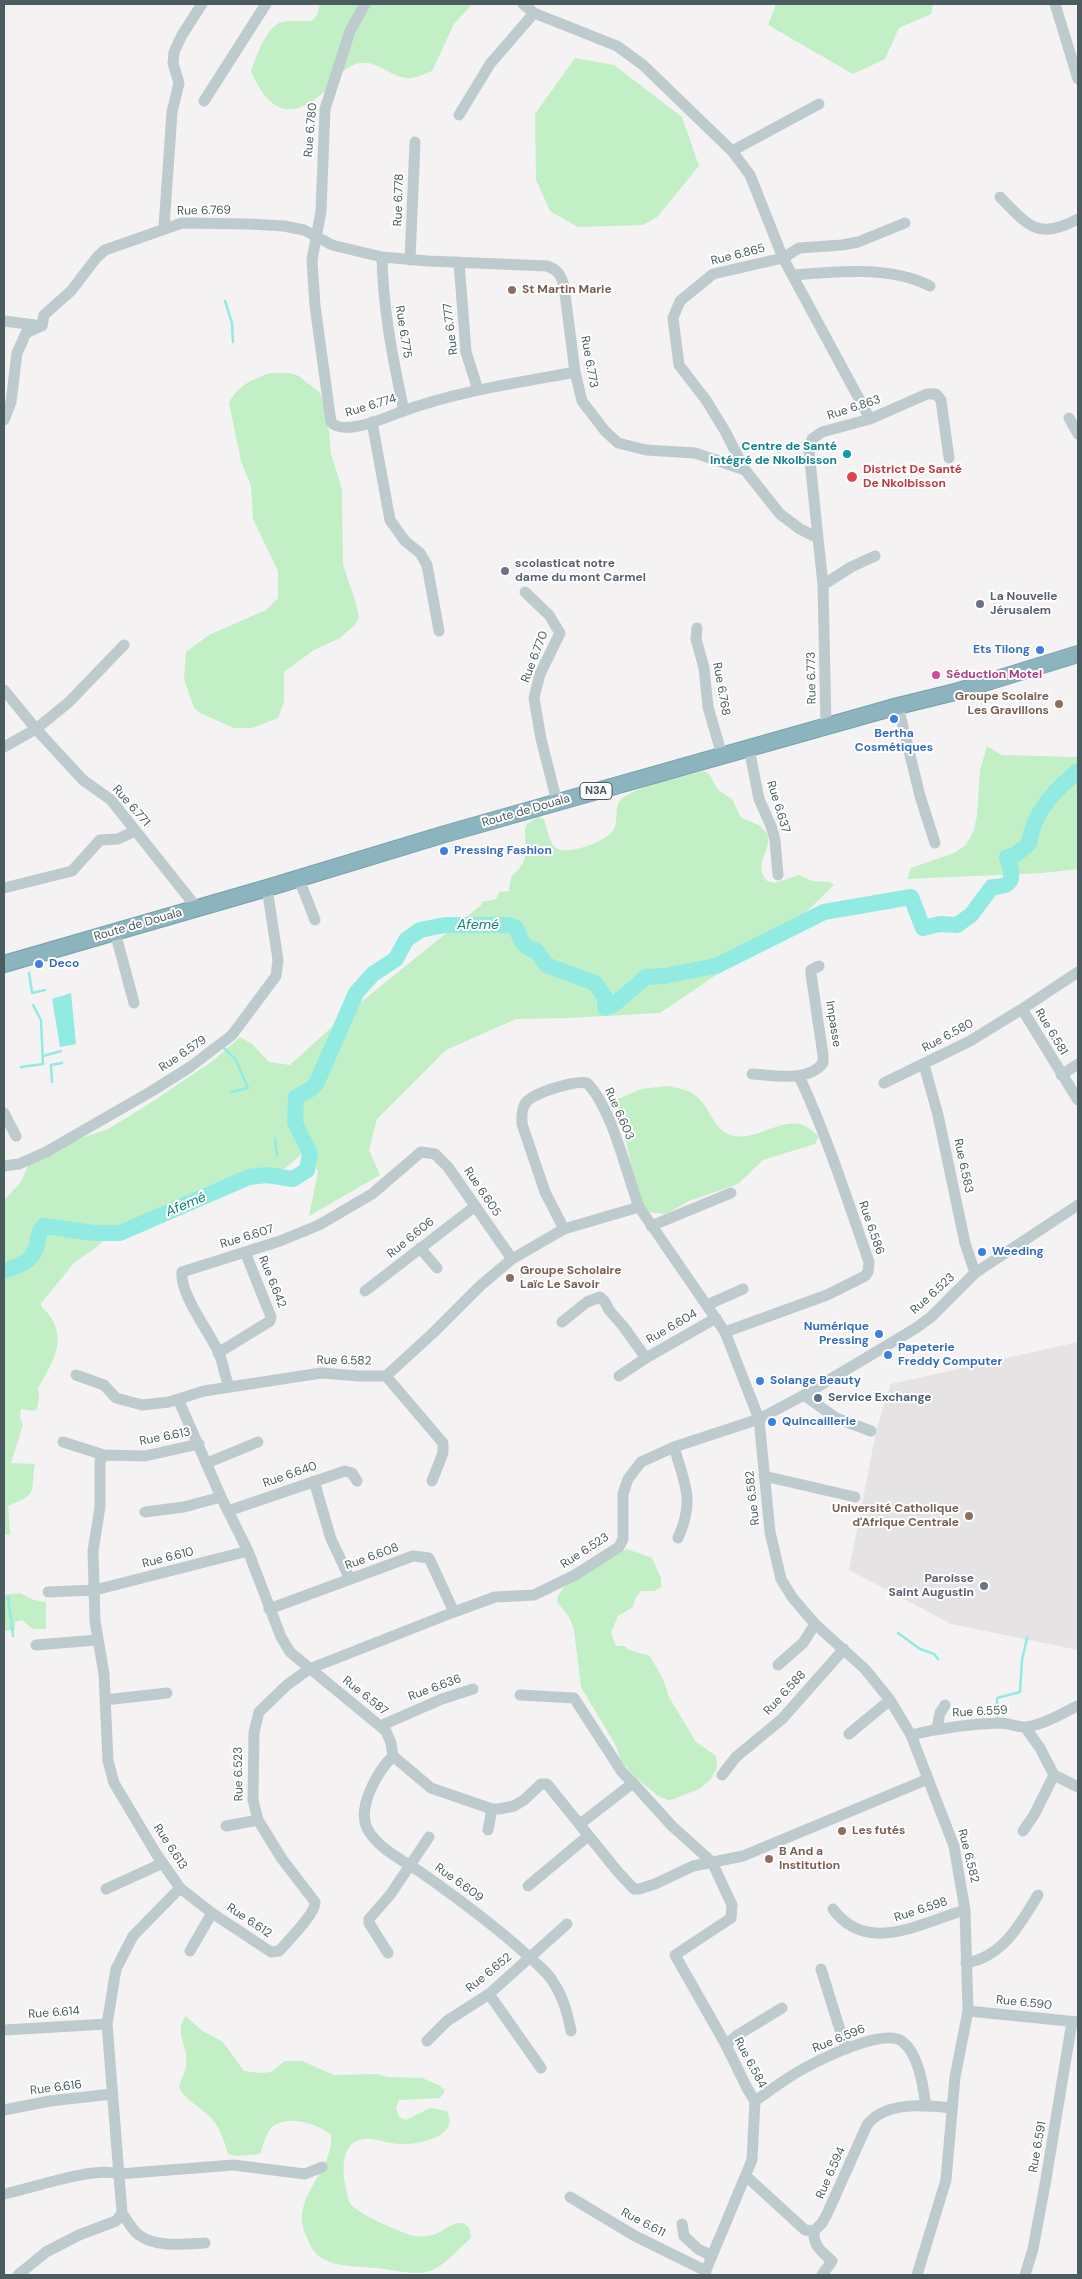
<!DOCTYPE html>
<html>
<head>
<meta charset="utf-8">
<style>
  body { margin:0 }
  #map { position:relative; width:1082px; height:2279px; overflow:hidden; background:#f4f2f3; font-family:"DM Sans",sans-serif }
  canvas { display:block }
  .frame { position:absolute; inset:0; border:5px solid #4a5c5f; pointer-events:none }
</style>
</head>
<body>
<div id="map">
<canvas width="1082" height="2279"></canvas>
<div class="frame"></div>
</div>
<script>
const ctx = document.querySelector('canvas').getContext('2d');
ctx.lineJoin = 'round';
function paint(path, color) {
  ctx.fillStyle = color;
  ctx.fill(path, 'evenodd');
}
function stroke(path, color, width, dash) {
  ctx.strokeStyle = color;
  ctx.lineWidth = width;
  ctx.lineCap = dash ? 'butt' : 'round';
  ctx.setLineDash(dash || []);
  ctx.stroke(path);
}
function drawText(font, color, halo, rows, align = 'center') {
  ctx.font = font + ' "DM Sans",sans-serif';
  ctx.lineWidth = 4;
  ctx.setLineDash([]);
  ctx.textBaseline = 'middle';
  ctx.strokeStyle = halo;
  ctx.fillStyle = color;
  for (const [text, x, y, turn = 0] of rows) {
    ctx.save();
    ctx.translate(x, y);
    ctx.rotate((+turn || 0) * Math.PI / 180);
    ctx.textAlign = isNaN(turn) ? turn : align;
    if (halo) ctx.strokeText(text, 0, 0);
    ctx.fillText(text, 0, 0);
    ctx.restore();
  }
}
const education = new Path2D(`
  M1078,1342V1650L951,1624L849,1570L877,1427L891,1384Z`);
const green = new Path2D(`
  M320,4H472L454,24L432,71C424,74 415,79 406,78C389,76 375,58 356,64C341,69 335,81 325,91C290,123 268,111 251,71C256,57 266,29 279,23C289,20 301,21 312,21L317,15Z
  M776,4H933L931,14L899,28L885,59L853,74L768,25Z
  M575,58L614,65L682,117L699,166L657,217L643,225L578,227L550,211L536,180L535,114Z
  M271,373H290L299,376L320,393L327,411L331,454L342,489L343,565L355,600L359,617L355,625L340,638L314,650L284,672V702L278,718L252,728H234L200,713L194,708L184,679L186,652L209,635L266,610L278,598V571L253,519L251,486L241,461L229,403C237,386 254,378 271,373Z
  M987,746L1002,755L1078,757V869L1042,873L907,879L911,868L954,853L966,845L974,830L977,815L980,770Z
  M704,771L709,774L718,790L732,799L740,816C746,821 755,822 761,827C782,845 749,860 767,881L774,883L799,875L812,881L830,882L834,885L800,918L660,1013L569,1018L516,1019L446,1050L377,1119L369,1150L380,1175L309,1216L318,1171L304,1152L283,1170L248,1173L118,1228L94,1249L75,1262L41,1303V1306C70,1333 56,1358 38,1388L39,1399L37,1409L34,1411L21,1409L20,1418L23,1425L11,1463L35,1464C30,1493 40,1493 8,1506L10,1535L4,1534V1200L21,1182L34,1152L73,1141L108,1129L149,1104L214,1060L240,1037L252,1044L269,1062L290,1065L345,1015L481,905L482,902L496,899L499,892L509,891L511,877C530,860 525,853 525,829L527,824L538,817L544,819C547,828 548,841 556,848C566,856 604,842 612,832C621,822 611,805 624,797C648,782 677,779 704,771Z
  M668,1086C676,1088 687,1089 693,1094C709,1103 711,1126 728,1134C753,1145 778,1117 803,1125C809,1127 814,1133 819,1136L815,1144L763,1160L738,1184L689,1201L666,1214L648,1212C633,1188 631,1157 623,1130C621,1120 615,1111 611,1102L641,1089Z
  M627,1549L652,1558L661,1578V1587L654,1591H641L636,1597L633,1607L618,1616L611,1632L616,1646H625L629,1650L650,1656L663,1679L669,1697L696,1742L716,1756L717,1768L710,1780L701,1788L674,1799L668,1800L658,1796L634,1776L621,1761L616,1746L581,1687L574,1630L569,1617L557,1602C558,1579 609,1559 627,1549Z
  M20,1593L34,1600L46,1602V1629H33L22,1620L15,1622V1630L4,1631V1595Z
  M186,2016L201,2030L223,2042L244,2071L262,2073L271,2072L285,2061H302L334,2075L378,2074L387,2077L422,2078L439,2085L445,2091L440,2098L399,2100L396,2108L399,2117L406,2120L430,2108L447,2111C461,2137 417,2145 399,2144C390,2144 381,2140 372,2139C338,2135 341,2174 348,2196C348,2198 348,2201 350,2203C355,2213 402,2233 414,2236C419,2237 428,2236 433,2235C445,2231 451,2222 464,2223L470,2229L471,2238C458,2249 443,2269 425,2272C413,2275 389,2269 376,2268C357,2266 327,2268 314,2251C311,2248 309,2242 307,2238C287,2198 335,2171 331,2134C316,2124 287,2113 271,2128C266,2134 263,2146 260,2154L236,2156L228,2154C224,2140 219,2124 208,2115C198,2105 185,2100 179,2087C181,2080 185,2072 186,2065C189,2047 173,2032 186,2016Z`);
const water = new Path2D(`
  M71,993L76,1044L60,1047L52,999Z`);
const stream = new Path2D(`
  M225,301L232,323L233,342
  M29,973L32,992
  M32,993L45,990
  M222,1046L236,1060L248,1088L230,1092
  M43,1056L61,1051
  M21,1067L43,1064L41,1020L33,1005
  M52,1082L51,1065L62,1063
  M275,1138L277,1155
  M8,1597L13,1636
  M898,1633L920,1649L934,1654L938,1659
  M997,1720V1698L1020,1692L1022,1660L1027,1638`);
const river = new Path2D(`
  M4,1271C17,1266 31,1263 36,1248C39,1239 37,1233 44,1226L94,1233H120L249,1177L267,1175L293,1179L307,1170L310,1153L295,1123L296,1097L311,1089L317,1082L356,993L373,974L396,959L406,940L420,930L445,925H508L516,928C521,940 523,948 537,951L546,965L595,983L605,997V1008L613,1005L646,977L664,976L716,966L824,912L911,897L923,928L940,924L957,925L971,915L992,887C1016,887 1013,876 1007,857L1015,855L1029,844C1033,812 1054,791 1078,771`);
const minor = new Path2D(`
  M365,4L350,31L325,109L321,211L312,260L315,306L331,422C344,437 387,417 403,411C458,391 517,383 575,372
  M523,4L534,13L617,46L643,65L732,151L750,175L783,258L870,419
  M1055,4L1078,79
  M204,101L266,4
  M459,115L490,64L534,13
  M732,151L819,104
  M1000,197C1029,227 1038,240 1078,219
  M164,227L172,112L179,83L173,63L174,52L182,35L202,4
  M382,257C383,310 393,360 404,411
  M410,260L415,142
  M459,262L466,352L478,390
  M794,275C835,271 892,266 930,286
  M4,321L42,326L44,315L71,291L97,257L105,250L182,223L249,224L284,226L304,230L332,245L382,257L428,261L547,266C558,270 561,275 564,286L575,372L582,401L605,431L618,443L646,450L695,453L745,470L780,514L800,529L818,538L823,585L826,726
  M1069,418L1078,434
  M4,420L11,402L17,353L26,333L39,327
  M372,422L390,520L405,541L420,553L427,565L439,631
  M745,470L725,431L706,400L679,365L673,318L680,301L713,274L783,258L799,248L842,245L858,242L905,223
  M818,538L809,451L812,439L822,432L870,419L927,394H936L941,400L949,458
  M823,585L851,567L875,556
  M525,592L549,615L560,633L540,674L534,698L541,739L557,802
  M697,628L696,639L704,668L708,707L722,755
  M124,645L69,702L36,729L83,780L111,800L197,908
  M4,690L36,729L4,747
  M898,706L920,796L935,843
  M749,748L759,799L771,826L775,840L778,875
  M299,879L315,920
  M4,888L72,871L100,840L118,839L135,831
  M115,932L134,1003
  M1078,972L1022,1009L1078,1100
  M924,1065L938,1115L965,1243L975,1273
  M752,1074C772,1075 808,1083 823,1063V1055L811,974V970L819,966
  M1061,1075L1078,1064
  M884,1083L970,1041L1022,1009
  M4,1113L16,1136
  M4,1166L19,1164L46,1152L152,1091L190,1067L232,1035L276,976L278,960L267,888
  M651,1226L731,1193
  M564,1229L545,1192L522,1124C522,1117 521,1110 525,1104C531,1093 575,1080 587,1083C612,1108 626,1172 639,1207
  M420,1248L437,1268
  M365,1291L474,1207
  M707,1305L743,1289
  M562,1322L587,1302L600,1297L605,1302L609,1310L623,1326L646,1358L716,1318
  M725,1332L827,1295L865,1276L868,1272L869,1262C847,1199 827,1136 799,1076
  M218,1353L270,1321L271,1317L245,1252
  M76,1375L104,1385L116,1398L142,1405L169,1402L204,1391L321,1373L359,1376H386L433,1333L480,1286L512,1259L564,1229L639,1207L725,1332L759,1419L770,1532L781,1579L792,1597L815,1624L865,1669L890,1700L911,1735L954,1846L965,1910L968,2011L955,2077L946,2180L917,2275
  M386,1376L443,1443V1453L432,1481
  M619,1376L646,1358
  M229,1387C225,1376 223,1364 219,1353C210,1333 179,1293 182,1272L280,1241L319,1225L372,1194L421,1152L435,1154L448,1167L512,1259
  M804,1395L836,1418L871,1431
  M178,1399L221,1497L248,1551L281,1637L290,1652L386,1731L391,1743L393,1756L431,1788L492,1809H499L514,1806L524,1800L541,1784H547L618,1872L634,1889H639L655,1884L693,1866L743,1856L928,1779
  M63,1442L104,1455
  M674,1447C685,1485 695,1500 678,1538
  M207,1463L258,1442
  M764,1476L855,1497
  M314,1481L331,1539L350,1579
  M228,1511L345,1471L352,1473L357,1481
  M145,1512L184,1507L221,1497
  M48,1592L95,1590L248,1551
  M269,1609L413,1556L429,1558L454,1612
  M36,1645L97,1640
  M778,1665L803,1643L815,1624
  M520,1695L574,1698L622,1772L633,1783
  M105,1700L167,1693
  M380,1726L442,1699L473,1689
  M1025,1727L1040,1748L1054,1775L1078,1787
  M937,1728L940,1713L945,1705
  M849,1734L890,1700
  M911,1735C940,1728 970,1724 1000,1723C1009,1723 1019,1728 1027,1727C1044,1724 1062,1714 1077,1706
  M393,1756C378,1771 357,1806 367,1828C376,1847 402,1860 419,1871C456,1897 493,1924 527,1955C537,1964 548,1972 555,1985C564,1999 568,2015 571,2031
  M722,1775L736,1757L782,1719L844,1649
  M580,1824L633,1783L672,1826L712,1862L732,1905L731,1918L675,1955L726,2045L747,2088L755,2101L752,2160L704,2275
  M226,1826L258,1820L253,1800L254,1732L259,1712L287,1685L309,1669L454,1612L495,1597L534,1595L575,1575L619,1547L623,1539V1494L628,1479L641,1462L674,1447L759,1419L804,1395L916,1328L931,1317L975,1273L1078,1205
  M488,1830L492,1809
  M1023,1831L1034,1815L1054,1775
  M528,1886L588,1836
  M180,1888L212,1913L271,1952L279,1951C288,1941 316,1913 315,1902L282,1859L258,1820
  M106,1889L163,1863
  M833,1909C867,1956 923,1922 965,1910
  M190,1951L212,1913
  M388,1953L369,1923V1919L390,1895L429,1837
  M966,1963C1003,1957 1020,1924 1038,1895
  M821,1969L846,2049
  M489,1994L541,2068
  M968,2011L1078,2022
  M4,2030L107,2024
  M427,2041L447,2021L489,1994L567,1924
  M726,2045L736,2036L782,2008
  M755,2101C771,2090 786,2078 803,2069C821,2059 885,2027 903,2042C919,2055 923,2086 926,2106
  M4,2110L50,2101L112,2094
  M746,2176L805,2230L814,2231L822,2223L827,2214L867,2125C885,2101 925,2105 952,2108
  M4,2194C33,2188 93,2166 119,2174L233,2165L305,2174L322,2167
  M570,2197L635,2236L706,2271
  M122,2213C127,2220 132,2230 139,2235C156,2248 185,2244 205,2243
  M682,2224L684,2236L698,2249L712,2256
  M814,2231C813,2246 822,2252 832,2261L822,2275
  M18,2275L46,2252L79,2235L116,2221L122,2213L107,2024L116,1969L133,1936L180,1888L157,1855L114,1783L108,1761L104,1674L95,1621L93,1551L100,1507V1461L104,1455L145,1456L199,1444
  M1025,2275L1033,2249L1046,2179L1072,2022`);
const highway = new Path2D(`
  M4,964L267,888L445,834L898,706L955,692L1078,654`);
const markers = [
  [512,290,5,"#8d6e63"],
  [847,454,5,"#0f9aa8"],
  [852,477,6,"#e0444e"],
  [505,571,5,"#6b7280"],
  [980,604,5,"#6b7280"],
  [1040,650,5,"#3f7fe0"],
  [936,675,5,"#d1479c"],
  [1059,704,5,"#8d6e63"],
  [894,719,5,"#3f7fe0"],
  [444,851,5,"#3f7fe0"],
  [39,964,5,"#3f7fe0"],
  [982,1252,5,"#3f7fe0"],
  [510,1278,5,"#8d6e63"],
  [879,1334,5,"#3f7fe0"],
  [888,1355,5,"#3f7fe0"],
  [760,1381,5,"#3f7fe0"],
  [818,1398,5,"#5c6f8a"],
  [772,1422,5,"#3f7fe0"],
  [969,1516,5,"#8d6e63"],
  [984,1586,5,"#6b7280"],
  [842,1831,5,"#8d6e63"],
  [769,1859,5,"#8d6e63"]
];
const shields = [
  [596,791,32]
];
const shieldNames = [
  ["N3A",596,791]
];
const streetNames = [
  ["Rue 6.780",311,130,-85],
  ["Rue 6.778",399,200,-88],
  ["Rue 6.769",204,211,-1],
  ["Rue 6.865",738,255,-14],
  ["Rue 6.777",451,329,-97],
  ["Rue 6.775",403,332,81],
  ["Rue 6.773",589,362,80],
  ["Rue 6.774",371,406,-17],
  ["Rue 6.863",854,408,-18],
  ["Rue 6.770",535,657,-69],
  ["Rue 6.773",812,678,-91],
  ["Rue 6.768",721,689,80],
  ["Rue 6.771",131,806,49],
  ["Rue 6.637",778,807,73],
  ["Route de Douala",526,811,-16],
  ["Route de Douala",138,925,-16],
  ["Impasse",833,1024,81],
  ["Rue 6.581",1051,1032,59],
  ["Rue 6.580",948,1036,-28],
  ["Rue 6.579",183,1054,-34],
  ["Rue 6.603",619,1114,66],
  ["Rue 6.583",963,1166,78],
  ["Rue 6.605",482,1192,56],
  ["Rue 6.586",871,1228,71],
  ["Rue 6.607",247,1237,-17],
  ["Rue 6.606",411,1238,-39],
  ["Rue 6.642",272,1282,68],
  ["Rue 6.523",933,1294,-42],
  ["Rue 6.604",672,1327,-30],
  ["Rue 6.582",344,1361,1],
  ["Rue 6.613",165,1437,-11],
  ["Rue 6.640",290,1475,-19],
  ["Rue 6.582",753,1498,-96],
  ["Rue 6.523",585,1551,-33],
  ["Rue 6.608",372,1557,-20],
  ["Rue 6.610",168,1558,-14],
  ["Rue 6.636",435,1688,-20],
  ["Rue 6.588",785,1693,-47],
  ["Rue 6.587",365,1696,39],
  ["Rue 6.559",980,1712,-3],
  ["Rue 6.523",239,1774,-91],
  ["Rue 6.613",170,1847,57],
  ["Rue 6.582",968,1856,76],
  ["Rue 6.609",459,1883,36],
  ["Rue 6.598",921,1910,-18],
  ["Rue 6.612",249,1921,34],
  ["Rue 6.652",489,1973,-39],
  ["Rue 6.590",1024,2003,6],
  ["Rue 6.614",54,2013,-4],
  ["Rue 6.596",839,2039,-22],
  ["Rue 6.584",750,2063,62],
  ["Rue 6.616",56,2088,-7],
  ["Rue 6.591",1038,2147,-80],
  ["Rue 6.594",831,2173,-66],
  ["Rue 6.611",643,2223,28]
];
const educationNames = [
  ["St Martin Marie",522,290],
  ["Groupe Scolaire",1049,697,"right"],
  ["Les Gravillons",1049,711,"right"],
  ["Groupe Scholaire",520,1271],
  ["Laïc Le Savoir",520,1285],
  ["Université Catholique",959,1509,"right"],
  ["d'Afrique Centrale",959,1523,"right"],
  ["Les futés",852,1831],
  ["B And a",779,1852],
  ["Institution",779,1866]
];
const cultureNames = [
  ["Centre de Santé",837,447],
  ["Intégré de Nkolbisson",837,461]
];
const healthNames = [
  ["District De Santé",863,470],
  ["De Nkolbisson",863,484]
];
const worshipNames = [
  ["scolasticat notre",515,564],
  ["dame du mont Carmel",515,578],
  ["La Nouvelle",990,597],
  ["Jérusalem",990,611],
  ["Paroisse",974,1579,"right"],
  ["Saint Augustin",974,1593,"right"]
];
const shopNames = [
  ["Ets Tilong",1030,650,"right"],
  ["Bertha",894,734,"center"],
  ["Cosmétiques",894,748,"center"],
  ["Pressing Fashion",454,851],
  ["Deco",49,964],
  ["Weeding",992,1252],
  ["Numérique",869,1327,"right"],
  ["Pressing",869,1341,"right"],
  ["Papeterie",898,1348],
  ["Freddy Computer",898,1362],
  ["Solange Beauty",770,1381],
  ["Quincaillerie",782,1422]
];
const hotelNames = [
  ["Séduction Motel",946,675]
];
const serviceNames = [
  ["Service Exchange",828,1398]
];
const waterNames = [
  ["Afemé",478,925],
  ["Afemé",186,1205,-23]
];
paint(education, '#e5e3e4');
paint(green, '#c3efc7');
paint(water, '#91ebe3');
stroke(stream, '#91ebe3', 2.5);
stroke(river, '#91ebe3', 16);
stroke(highway, '#779fab', 18);
stroke(minor, '#becbce', 11);
stroke(highway, '#8bb4bf', 16);
for (const [x, y, r, color] of markers) {
  const dot = new Path2D();
  dot.arc(x, y, r, 0, 2 * Math.PI);
  ctx.fillStyle = color;
  ctx.fill(dot);
  stroke(dot, '#fff', 2);
}
for (const [x, y, w] of shields) {
  const box = new Path2D();
  box.roundRect(x - w / 2, y - 8.5, w, 17, 4);
  ctx.fillStyle = '#fff';
  ctx.fill(box);
  stroke(box, '#4a5c5f', 1);
}
drawText('bold 11px', '#4a5c5f', null, shieldNames);
drawText('12px', '#4a5c5f', '#fff', streetNames);
drawText('bold 12px', '#785e54', '#fff', educationNames, 'left');
drawText('bold 12px', '#0d838f', '#fff', cultureNames, 'right');
drawText('bold 12px', '#be3a42', '#fff', healthNames, 'left');
drawText('bold 12px', '#5b616d', '#fff', worshipNames, 'left');
drawText('bold 12px', '#366cbe', '#fff', shopNames, 'left');
drawText('bold 12px', '#b23c85', '#fff', hotelNames, 'left');
drawText('bold 12px', '#4e5e75', '#fff', serviceNames, 'left');
drawText('italic 14px', '#10857b', '#fff', waterNames);
</script>
</body>
</html>
